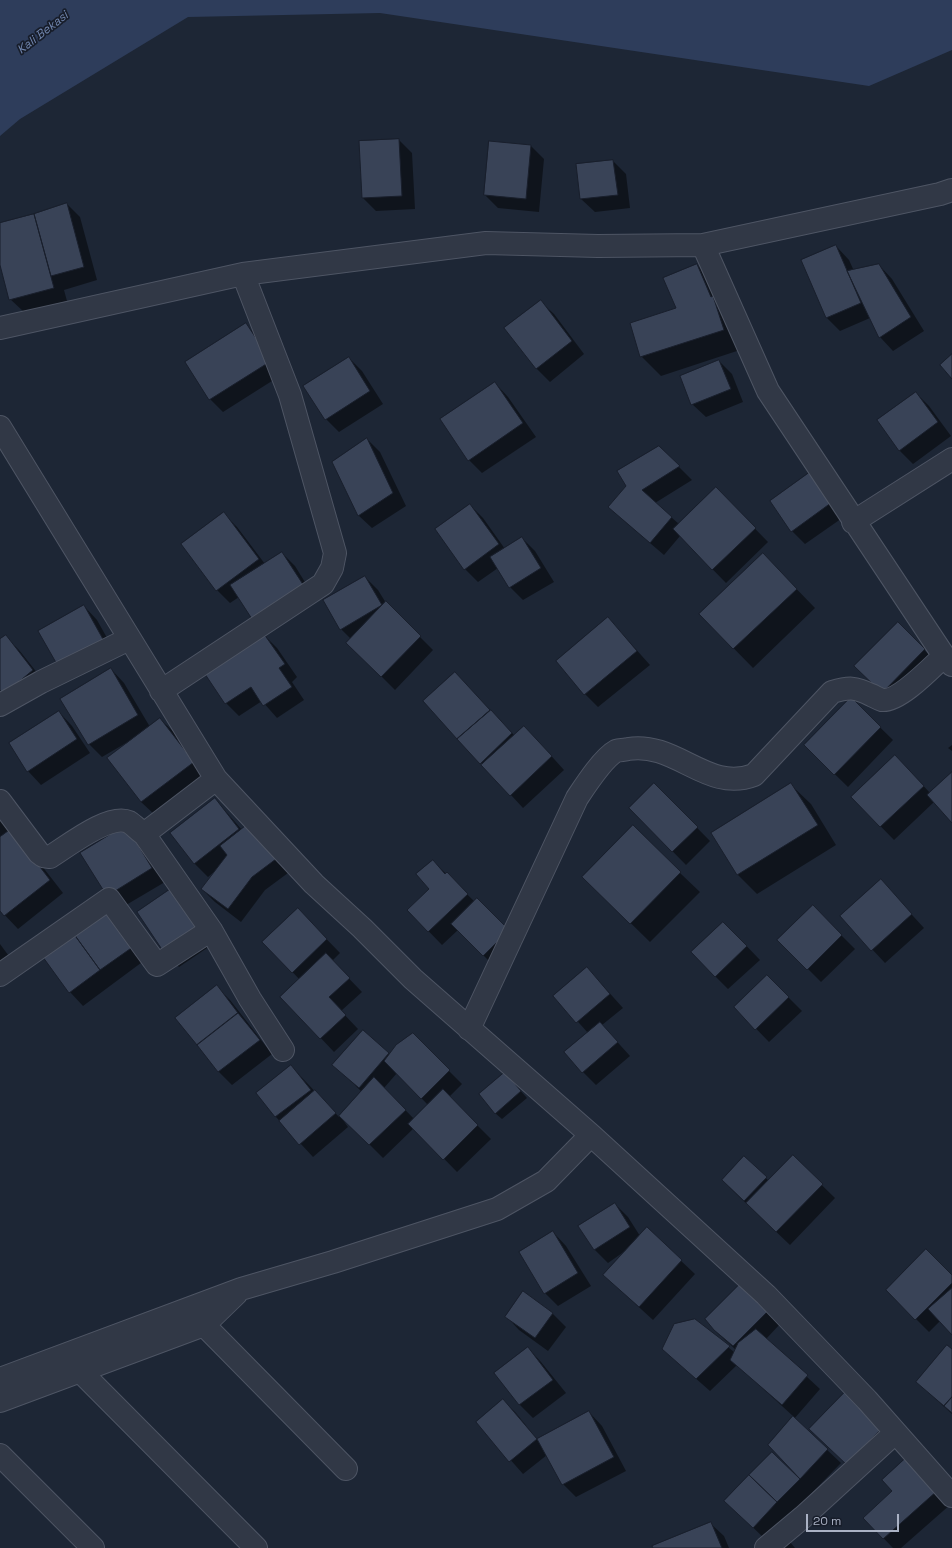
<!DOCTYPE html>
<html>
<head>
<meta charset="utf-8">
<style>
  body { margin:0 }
  #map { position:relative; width:952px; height:1548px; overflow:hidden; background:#1d2635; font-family:"Space Grotesk",sans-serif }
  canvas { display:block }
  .scale { position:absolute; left:806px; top:1514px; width:93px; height:18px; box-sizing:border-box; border:2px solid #aab2c4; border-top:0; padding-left:5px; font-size:12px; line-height:14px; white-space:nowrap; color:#aab2c4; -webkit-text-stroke:3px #171d2a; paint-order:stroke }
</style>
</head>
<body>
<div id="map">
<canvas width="952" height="1548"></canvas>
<div class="scale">20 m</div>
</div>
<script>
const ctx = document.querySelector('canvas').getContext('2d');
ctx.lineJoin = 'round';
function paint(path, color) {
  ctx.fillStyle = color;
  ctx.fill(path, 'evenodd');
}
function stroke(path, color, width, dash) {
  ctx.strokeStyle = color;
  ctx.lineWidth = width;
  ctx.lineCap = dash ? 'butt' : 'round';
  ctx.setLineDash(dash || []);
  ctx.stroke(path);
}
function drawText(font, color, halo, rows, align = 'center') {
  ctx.font = font + ' "Space Grotesk",sans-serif';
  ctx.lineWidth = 3.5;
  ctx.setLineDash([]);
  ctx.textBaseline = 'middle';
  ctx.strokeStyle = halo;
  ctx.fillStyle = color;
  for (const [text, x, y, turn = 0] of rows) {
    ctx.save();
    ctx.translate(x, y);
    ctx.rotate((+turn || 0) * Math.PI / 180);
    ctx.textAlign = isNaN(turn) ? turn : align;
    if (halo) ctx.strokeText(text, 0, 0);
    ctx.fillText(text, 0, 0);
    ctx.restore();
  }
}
const water = new Path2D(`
  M0,0H952V50L869,86L380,13L188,17L20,119L0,136Z`);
const shadow = new Path2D(`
  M399,140L412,153L415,209L376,211L363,198Z
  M531,146L544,159L539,212L498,208L485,195Z
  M613,161L626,174L630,208L595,212L581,199Z
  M67,204L80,217L97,280L64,290L67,301L24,312L10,299L0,261V224Z
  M836,246L849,260L854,271L879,265L892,279L924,331L893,351L880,337L870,318L840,331L827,318L802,261Z
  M697,265L716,284L743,349L661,376L641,356L677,309Z
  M540,301L554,314L584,354L550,382L536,368Z
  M246,325L259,338L283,374L223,412L210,399Z
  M349,358L362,371L383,404L339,432L326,419Z
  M719,361L732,374L743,402L706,417L692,404Z
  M495,383L508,397L536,437L482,473L469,460Z
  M916,393L929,406L951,436L913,464L900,451L878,421Z
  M367,439L380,452L406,506L372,528L358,515Z
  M659,447L692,480L655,503L679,524L729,502L768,542L726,583L680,536L664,555L623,520Z
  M813,471L848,514L805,544L792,531Z
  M470,505L483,518L505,549L522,538L535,551L554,582L523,600L510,587L498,568L478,582L465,569Z
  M224,514L237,527L265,564L282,553L295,566L316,600L239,597L230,603L217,590Z
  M782,574L815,608L753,668L700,614Z
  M365,577L378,590L386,603L433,650L395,690L348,643L351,639L341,629Z
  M84,606L97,620L116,654L39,631Z
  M608,618L650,665L598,707L585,694Z
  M898,623L937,663L895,705L856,666Z
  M264,635L277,648L297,677L292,682L304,700L277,718L262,701L239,716L226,703Z
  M6,637L19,650L46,684L0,688V640Z
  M111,669L124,683L150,727L160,719L174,732L207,776L155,815L141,802L126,743L102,757L89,744Z
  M468,687L514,735L537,740L564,770L523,808L424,701Z
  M851,699L893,740L848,787L805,745Z
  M59,712L72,726L90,753L41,785L28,771L10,744Z
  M952,745V751L948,748Z
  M908,769L930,793L952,773V821L934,802L894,840L852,797Z
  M654,784L710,841L686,865L630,808Z
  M791,785L811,804L836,845L757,894L738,875L712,834Z
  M215,799L242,830L248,825L288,873L265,890L241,922L215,902L202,889L214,872L208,877L195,864L172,833Z
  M0,820L9,832L24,843L63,893L18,929L0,910Z
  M139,840L165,882L121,908L82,853Z
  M433,861L475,902L477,900L522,944L496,968L458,930L442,945L408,910L430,890Z
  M680,873L700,892L650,942L603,896Z
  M881,881L924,928L885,963L841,916Z
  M108,905L149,957L83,1006L70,992L42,953Z
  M813,907L855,949L821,982L779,940Z
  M311,923L340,953L332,961L362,992L341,1011L358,1029L334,1052L282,997L300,980L264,942Z
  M737,936L760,960L728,989L715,976Z
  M0,944L14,963L0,973Z
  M213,944L179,967L166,953Z
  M587,968L623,1008L602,1025L630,1056L596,1085L583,1072L588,1033L555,996Z
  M767,976L802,1011L769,1042L735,1007Z
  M217,987L230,1000L272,1054L232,1085L219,1072L177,1018Z
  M363,1032L390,1055L412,1034L462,1084L449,1097L491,1139L457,1172L414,1128L383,1158L344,1119L343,1120L348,1127L313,1157L276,1117L257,1093L291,1066L339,1117L362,1092L334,1065ZM397,1073L428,1105L414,1119L384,1088Z
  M511,1080L527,1098L502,1119L495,1113Z
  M793,1157L835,1198L790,1245L729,1187L744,1158L769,1181Z
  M615,1204L628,1217L640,1236L647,1229L695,1274L653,1320L618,1288L625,1251L608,1263L594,1249Z
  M553,1232L566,1246L591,1286L558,1306L545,1293Z
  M952,1276V1334L940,1321L929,1332L887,1290Z
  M739,1287L781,1323L766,1339L820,1389L794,1419L841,1463L766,1540L739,1514L794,1471L770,1445L794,1417L737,1365L710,1391L677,1362L695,1320L734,1352L736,1350L714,1330Z
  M553,1314L566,1327L548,1351L519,1330L506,1316Z
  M528,1348L541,1362L566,1393L533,1418L520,1405L496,1373Z
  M952,1350V1414L917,1382Z
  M503,1400L516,1413L540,1443L589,1412L602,1426L626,1471L576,1497L563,1484L547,1455L523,1474L477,1422Z
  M883,1427L861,1477L824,1442Z
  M907,1458L951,1504L901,1548H893L864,1518L893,1491Z
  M710,1523L724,1536L729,1548H654Z
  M790,1542L795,1548H782Z`);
const building = new Path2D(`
  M399,139L402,196L362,198L359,141Z
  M489,141L531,145L526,199L484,195Z
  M613,160L618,195L580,199L576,164Z
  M67,203L84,267L51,276L34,214Z
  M34,214L54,288L9,300L0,265V223Z
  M836,245L861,303L826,318L801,260Z
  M697,264L711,297L713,296L724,330L640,357L630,323L676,308L663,278Z
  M879,264L911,317L879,338L847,271Z
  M541,300L572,341L536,369L504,328Z
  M246,323L271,361L209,400L185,362Z
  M952,354V379L940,365Z
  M349,357L370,391L325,420L303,386Z
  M719,360L731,389L691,405L680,376Z
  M495,382L523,423L468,461L440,419Z
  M916,392L938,422L899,451L877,420Z
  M367,438L393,493L358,516L332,462Z
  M659,446L680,466L642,490L672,517L650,543L608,507L626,486L617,471Z
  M813,470L835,500L791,532L770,501Z
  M716,487L756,528L712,570L673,529Z
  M470,504L499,544L464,570L435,529Z
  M224,512L259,559L216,591L181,544Z
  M522,537L541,568L509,588L490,557Z
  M282,552L304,586L252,619L230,585Z
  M763,553L797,589L733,649L699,614Z
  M365,576L382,605L340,630L323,600Z
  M386,601L421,636L381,677L346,643Z
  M84,605L104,641L58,666L38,631Z
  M608,617L637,651L584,695L556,661Z
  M898,622L925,649L882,693L854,666Z
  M264,634L285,664L279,668L292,687L263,706L251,687L225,704L205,674Z
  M6,635L33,670L4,694L0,690V639Z
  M111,668L138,715L88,745L60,699Z
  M455,672L490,710L457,739L423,701Z
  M851,697L881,727L834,775L804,745Z
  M491,710L512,733L480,764L457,739Z
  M59,711L77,739L27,772L9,743Z
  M160,718L194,762L141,802L107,758Z
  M524,726L552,756L510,796L481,765Z
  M895,755L924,786L880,827L851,797Z
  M952,772V823L927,795Z
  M654,783L698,827L672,852L629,808Z
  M791,783L818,825L737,875L711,833Z
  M215,798L239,829L194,864L170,833Z
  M248,824L276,859L252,877L228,909L201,889L227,855L220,846Z
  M126,825L152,868L107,896L80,853Z
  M633,825L681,872L630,924L582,877Z
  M11,829L50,880L4,916L0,911V837Z
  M433,860L445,874L447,872L468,894L428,932L407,910L429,889L416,874Z
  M881,879L912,914L871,951L840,916Z
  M172,888L201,930L165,954L137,912Z
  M477,898L509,930L483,956L451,924Z
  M108,904L137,944L100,970L71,930Z
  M813,905L842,935L807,970L777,940Z
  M298,908L327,939L292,973L262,942Z
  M723,922L747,946L715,977L691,952Z
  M71,930L100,970L69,993L40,953Z
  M326,953L350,978L329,997L346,1015L320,1039L280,997Z
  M587,967L610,994L576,1023L553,996Z
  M767,975L789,997L755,1030L734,1007Z
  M217,985L238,1013L197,1045L175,1018Z
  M238,1013L260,1040L218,1072L197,1045Z
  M600,1022L618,1042L582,1073L564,1052Z
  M363,1030L389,1053L359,1088L332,1065Z
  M413,1033L450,1070L421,1099L384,1061L396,1045Z
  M291,1065L311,1090L275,1117L256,1093Z
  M505,1072L521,1091L495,1114L479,1094Z
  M374,1077L406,1110L369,1145L339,1116Z
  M443,1089L478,1125L443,1160L408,1124Z
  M315,1090L336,1113L299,1145L279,1121Z
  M793,1155L823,1184L776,1232L746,1203Z
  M744,1156L767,1177L744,1201L722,1180Z
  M615,1203L630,1227L594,1250L578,1226Z
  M647,1227L682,1260L639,1307L603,1275Z
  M553,1231L578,1273L544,1294L519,1252Z
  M926,1249L952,1275V1283L915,1320L886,1290Z
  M739,1285L769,1310L733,1346L714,1330L705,1319Z
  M952,1288V1335L928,1309Z
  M523,1291L553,1313L535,1338L505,1317Z
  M695,1319L730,1346L696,1379L662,1349L674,1324Z
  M756,1329L808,1375L782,1405L730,1360L738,1343Z
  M947,1345L952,1349V1397L944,1406L916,1382Z
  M528,1347L553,1380L519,1405L494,1373Z
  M846,1391L884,1426L847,1465L809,1429Z
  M952,1397V1413L944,1406Z
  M503,1399L537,1439L509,1462L476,1422Z
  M589,1411L614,1457L562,1485L537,1439Z
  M793,1416L828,1449L800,1479L768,1445Z
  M772,1452L800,1479L777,1502L749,1475Z
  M907,1457L938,1490L883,1539L863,1518L892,1491L882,1480Z
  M749,1475L777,1502L753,1528L724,1501Z
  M711,1522L722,1548H653L652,1546Z`);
const minor = new Path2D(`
  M703,245L768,391L944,656
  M0,328L243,274L486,243L598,246L703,245L940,194L952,190
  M0,427L216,779L314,884L362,928L413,979L591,1135L766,1295L867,1400L952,1496
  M853,522L952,459
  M161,691L323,584L332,568L335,553L290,395L243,274
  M0,705L41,682L129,639
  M0,801L39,853L43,856L50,857C68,846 109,813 129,822C134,825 139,831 144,834L216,779
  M144,834L211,930L250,999L283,1050
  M0,975L109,899L157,965L211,930
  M469,1029L577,798C585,786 603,758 616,751C620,750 625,750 628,749C676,741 707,793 754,775L832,692C849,687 855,687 871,695C874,696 878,699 882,700C899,702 932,667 944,656L952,665
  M204,1325L346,1469
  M81,1372L256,1548
  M0,1379L241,1289L333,1262L497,1209L546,1181L591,1135
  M0,1401L204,1325L236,1294
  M0,1455L93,1548
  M766,1548L803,1517L895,1433`);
const waterNames = [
  ["Kali Bekasi",43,33,-38]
];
paint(water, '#2e3d5b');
paint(shadow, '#0007');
paint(building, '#394357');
stroke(building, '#191f2c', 1);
stroke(minor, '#4e5564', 24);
stroke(minor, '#313846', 22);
drawText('italic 12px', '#7186ae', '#171d2a', waterNames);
</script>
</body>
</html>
